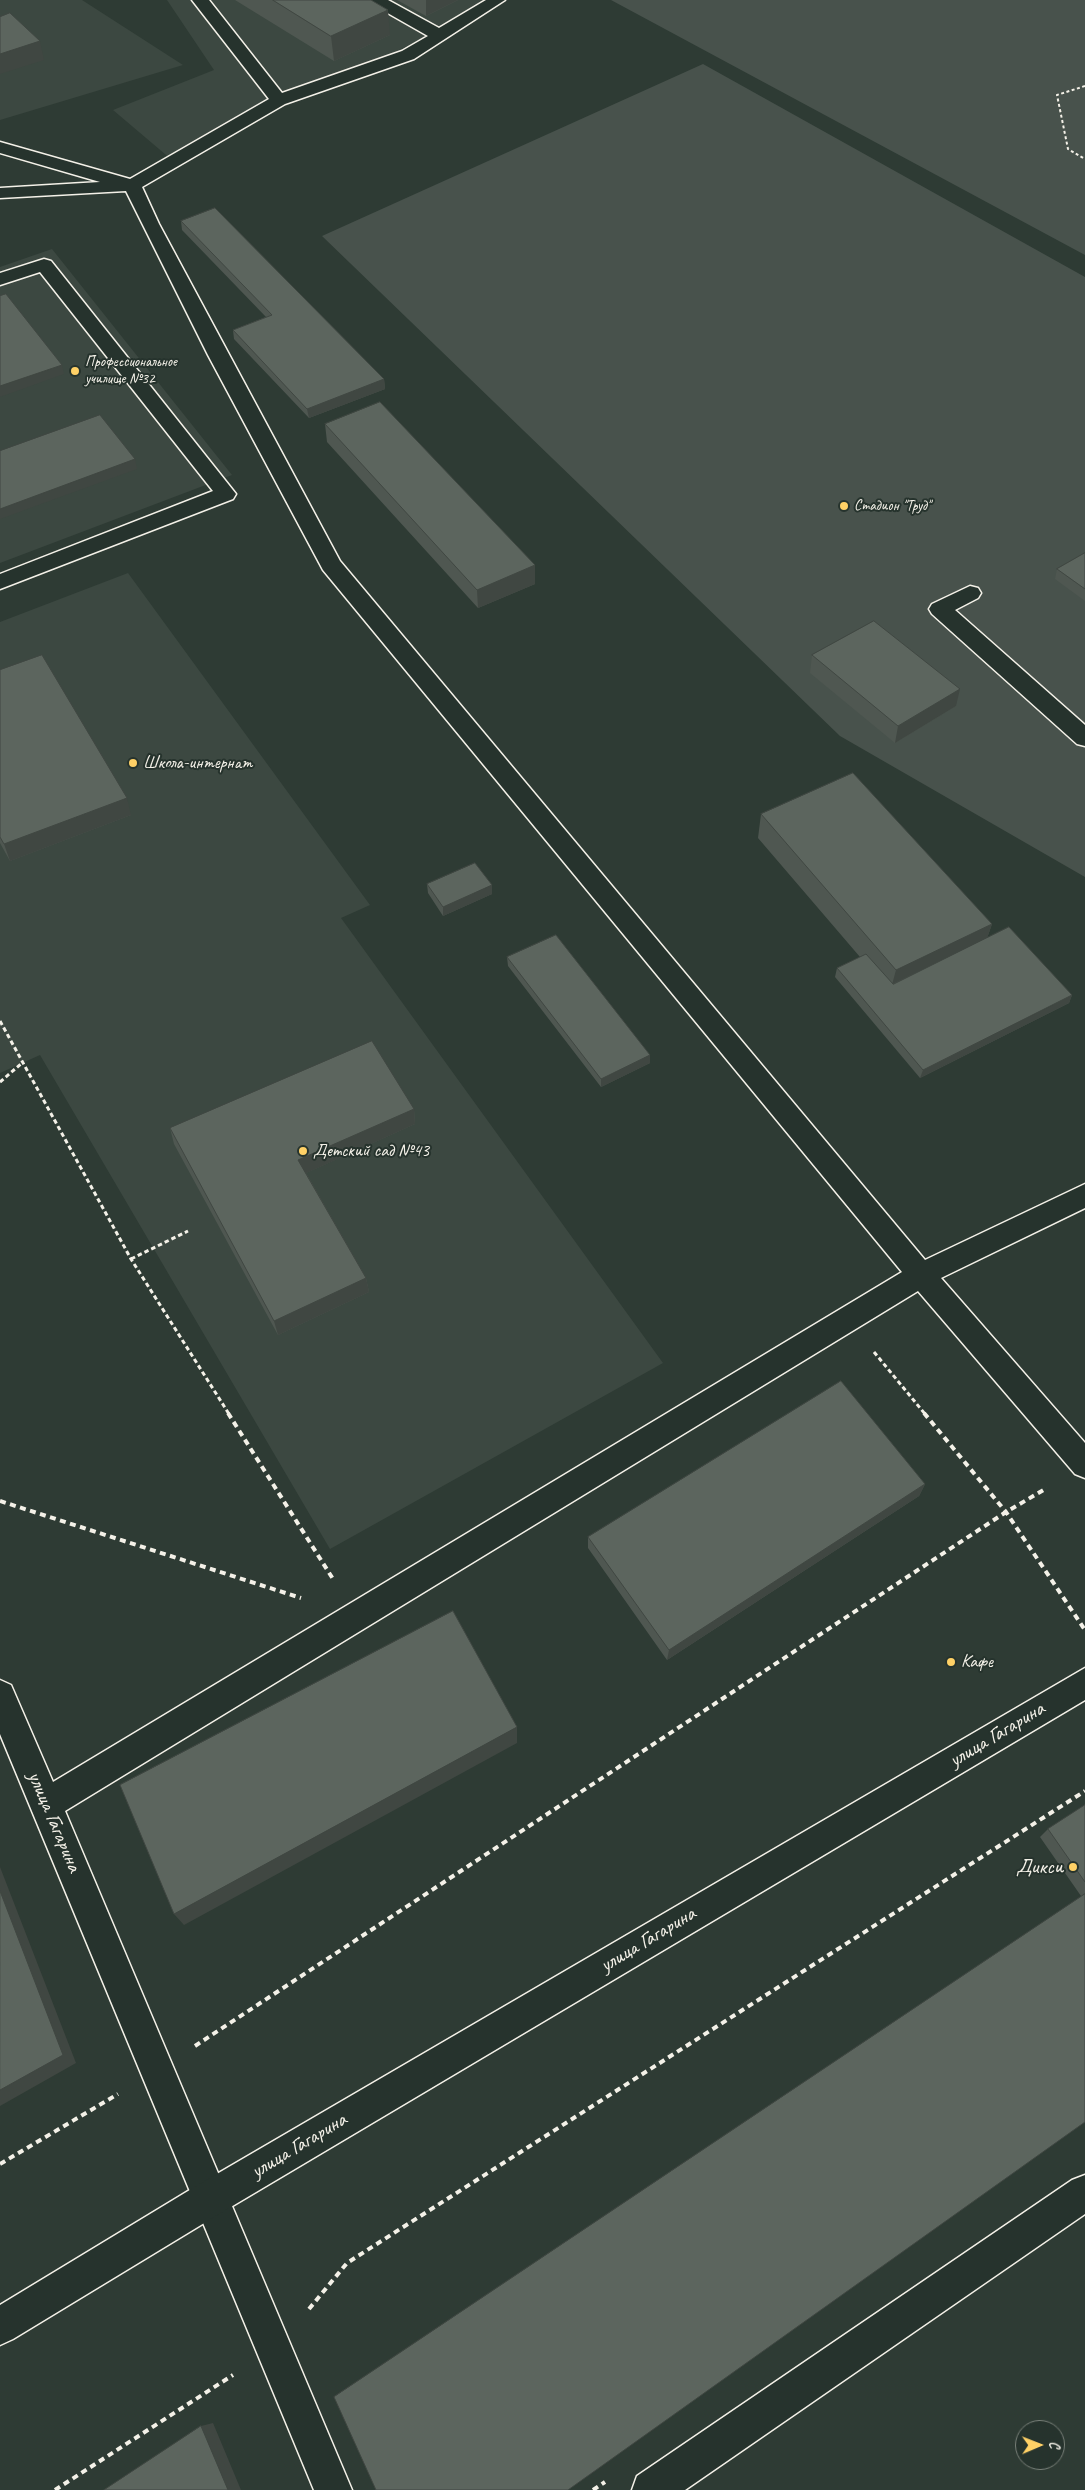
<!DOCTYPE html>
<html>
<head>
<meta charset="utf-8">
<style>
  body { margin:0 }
  #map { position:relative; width:1085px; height:2490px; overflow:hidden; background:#2e3b34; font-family:Caveat,sans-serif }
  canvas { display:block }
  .north { position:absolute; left:1015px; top:2420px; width:50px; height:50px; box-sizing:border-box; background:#26332d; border:1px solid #787f78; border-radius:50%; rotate:89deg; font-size:14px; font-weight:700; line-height:20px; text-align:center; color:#f4f1e8 }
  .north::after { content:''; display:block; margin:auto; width:18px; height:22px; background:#ffd166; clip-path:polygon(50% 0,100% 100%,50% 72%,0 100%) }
</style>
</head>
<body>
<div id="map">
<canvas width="1085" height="2490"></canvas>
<div class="north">С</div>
</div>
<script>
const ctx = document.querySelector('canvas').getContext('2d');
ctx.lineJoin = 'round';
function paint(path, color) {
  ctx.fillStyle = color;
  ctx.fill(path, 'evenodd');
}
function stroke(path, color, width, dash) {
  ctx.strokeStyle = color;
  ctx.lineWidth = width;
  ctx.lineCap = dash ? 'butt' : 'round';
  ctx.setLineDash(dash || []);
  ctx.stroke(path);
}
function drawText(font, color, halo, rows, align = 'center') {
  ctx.font = font + ' Caveat,sans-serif';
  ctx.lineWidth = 4;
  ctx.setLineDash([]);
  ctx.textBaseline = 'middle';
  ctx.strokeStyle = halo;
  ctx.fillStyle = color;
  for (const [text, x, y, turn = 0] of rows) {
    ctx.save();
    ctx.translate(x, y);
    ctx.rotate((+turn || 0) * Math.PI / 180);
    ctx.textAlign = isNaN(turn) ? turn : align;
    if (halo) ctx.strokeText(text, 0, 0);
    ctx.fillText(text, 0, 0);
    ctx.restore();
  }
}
const built = new Path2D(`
  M0,0H82L183,65L0,120Z
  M167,0H502L172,160L113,110L214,70Z
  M52,249L232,475L0,563V267Z
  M128,573L370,905L341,918L663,1363L330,1549L40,1055L0,1073V622Z`);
const green = new Path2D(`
  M611,0H1085V255Z
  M703,64L1085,277V877L840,736L322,236Z`);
const pathFar2 = new Path2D(`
  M1085,86L1057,95L1068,149L1085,159`);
const pathFar1 = new Path2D(`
  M0,1021L131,1259L229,1414
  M0,1082L22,1063
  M131,1259L188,1231
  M874,1352L925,1414`);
const path = new Path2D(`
  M228,1413L333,1579
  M924,1413L1006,1512L1085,1630
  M0,1501L301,1598
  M195,2046L1006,1512L1047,1488
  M0,2164L118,2094
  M309,2309L347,2263L1085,1791
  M55,2490L233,2375
  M593,2490L605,2482`);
const minor = new Path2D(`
  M192,0H209L282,93L402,51L428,36L370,3L368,0H388L439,28L486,0H505L414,59L285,104L142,187L159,224L340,561L925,1260L1085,1184V1208L941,1278L1085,1443V1478L1075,1474L918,1291L65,1811L352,2490H314L0,1734V1680L11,1685L53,1782L902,1272L323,570L208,355L126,191L0,198V188L100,182L0,153V142L130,179L269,99Z
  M44,259L51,261L236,494L233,499L0,589V574L213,491L40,272L0,285V273Z
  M970,586L978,588L981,593L978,598L955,610L1085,725V746L1077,744L932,614L929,609L932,604Z
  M1085,2175V2214L685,2490H632L637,2476L1072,2180Z`);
const major = new Path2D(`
  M1085,1668V1700L224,2211L13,2339L0,2345V2305L198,2185Z`);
const wall = new Path2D(`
  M235,0H371L390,35L334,61Z
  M397,0H458L426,16Z
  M181,221L384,379L385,389L309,418L234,339L233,330L266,317L182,230Z
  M325,424L535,565V584L478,608L327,442Z
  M1085,553V601L1055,579L1057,569Z
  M812,655L956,706L895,743L810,673Z
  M0,670L131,815L10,861L0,843Z
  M761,814L992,924L987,938L1072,995L1069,1003L920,1078L835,977L837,968L860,957L758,838Z
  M427,884L492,894L443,916L428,893Z
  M507,957L650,1063L601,1087L508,966Z
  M414,1109L415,1124L306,1173L366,1278L369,1292L278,1335L174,1144L170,1128Z
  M925,1484L919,1496L667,1660L588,1548V1537Z
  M1085,1805V2122L1081,1896L1040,1837L1048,1829Z`);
const shadedWall = new Path2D(`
  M426,0H458L426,16Z
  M388,10L390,35L334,61L331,36Z
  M40,41L44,60L0,74V54Z
  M62,365L64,374L0,397V386Z
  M384,379L385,389L309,418L307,409Z
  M135,459L137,469L0,519V509Z
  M535,565V584L478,608L477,590Z
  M960,689L956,706L895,743L898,726Z
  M127,798L131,815L10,861L4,844Z
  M492,885V894L443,916V907Z
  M992,924L984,947L890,992L896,970Z
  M1072,995L1069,1003L920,1078L923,1070Z
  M650,1055V1063L601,1087V1079Z
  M414,1109L415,1124L302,1175L298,1160Z
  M366,1278L369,1292L278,1335L274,1321Z
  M925,1484L919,1496L667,1660L669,1650Z
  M517,1727V1743L184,1925L174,1914Z
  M0,1867L76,2063L0,2106Z
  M213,2423L241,2490H228L201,2426Z`);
const building = new Path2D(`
  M273,0H371L388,10L331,36Z
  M10,13L40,41L0,54V17Z
  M215,208L384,379L307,409L233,330L272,315L181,221Z
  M6,294L62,365L0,386V296Z
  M380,402L535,565L477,590L325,424Z
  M100,415L135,459L0,509V451Z
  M1085,553V589L1057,569Z
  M874,621L960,689L898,726L812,655Z
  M42,655L127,798L4,844L0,837V670Z
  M853,773L992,924L896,970L761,814Z
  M475,863L492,885L443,907L427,884Z
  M1009,927L1072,995L923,1070L837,968L866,954L893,984Z
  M556,935L650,1055L601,1079L507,957Z
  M372,1041L414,1109L298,1160L366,1278L274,1321L170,1128Z
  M841,1381L925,1484L669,1650L588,1537Z
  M453,1611L517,1727L174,1914L120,1785Z
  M1085,1805V1882L1048,1829Z
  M0,1891L63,2055L0,2090Z
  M1085,1894V2122L568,2490H376L334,2397Z
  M201,2426L228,2490H104Z`);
const markers = [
  [75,371,5,"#ffd166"],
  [844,506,5,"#ffd166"],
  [133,763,5,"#ffd166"],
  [303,1151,5,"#ffd166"],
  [951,1662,5,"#ffd166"],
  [1073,1867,5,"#ffd166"]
];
const farPoinames = [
  ["Профессиональное",85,362],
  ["училище №32",85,379],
  ["Стадион \"Труд\"",854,506]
];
const poiNames = [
  ["Школа-интернат",143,763],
  ["Детский сад №43",313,1151],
  ["Кафе",961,1662]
];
const nearStreetnames = [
  ["улица Гагарина",997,1735,-31],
  ["улица Гагарина",54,1822,67],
  ["улица Гагарина",648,1940,-31],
  ["улица Гагарина",299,2146,-31]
];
const nearPoinames = [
  ["Дикси",1063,1867]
];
paint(built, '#3c4841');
paint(green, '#48524c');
stroke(minor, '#f4f1e8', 3);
stroke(major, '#f4f1e8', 3);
stroke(pathFar2, '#f4f1e8', 2, [3, 2.5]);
stroke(pathFar1, '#f4f1e8', 3, [4.5, 3]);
stroke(path, '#f4f1e8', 4, [6, 4.5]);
paint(minor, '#26332d');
paint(major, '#26332d');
paint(wall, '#4f5751');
paint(shadedWall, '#404742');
paint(building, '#5c655e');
stroke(building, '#404742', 1);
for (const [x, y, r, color] of markers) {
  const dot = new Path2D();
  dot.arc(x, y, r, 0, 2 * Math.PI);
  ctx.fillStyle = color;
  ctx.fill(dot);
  stroke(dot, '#26332d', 2);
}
drawText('15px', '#f4f1e8', '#26332d', farPoinames, 'left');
drawText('18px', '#f4f1e8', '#26332d', poiNames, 'left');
drawText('21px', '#f4f1e8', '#26332d', nearStreetnames);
drawText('21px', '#f4f1e8', '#26332d', nearPoinames, 'right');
</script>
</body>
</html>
